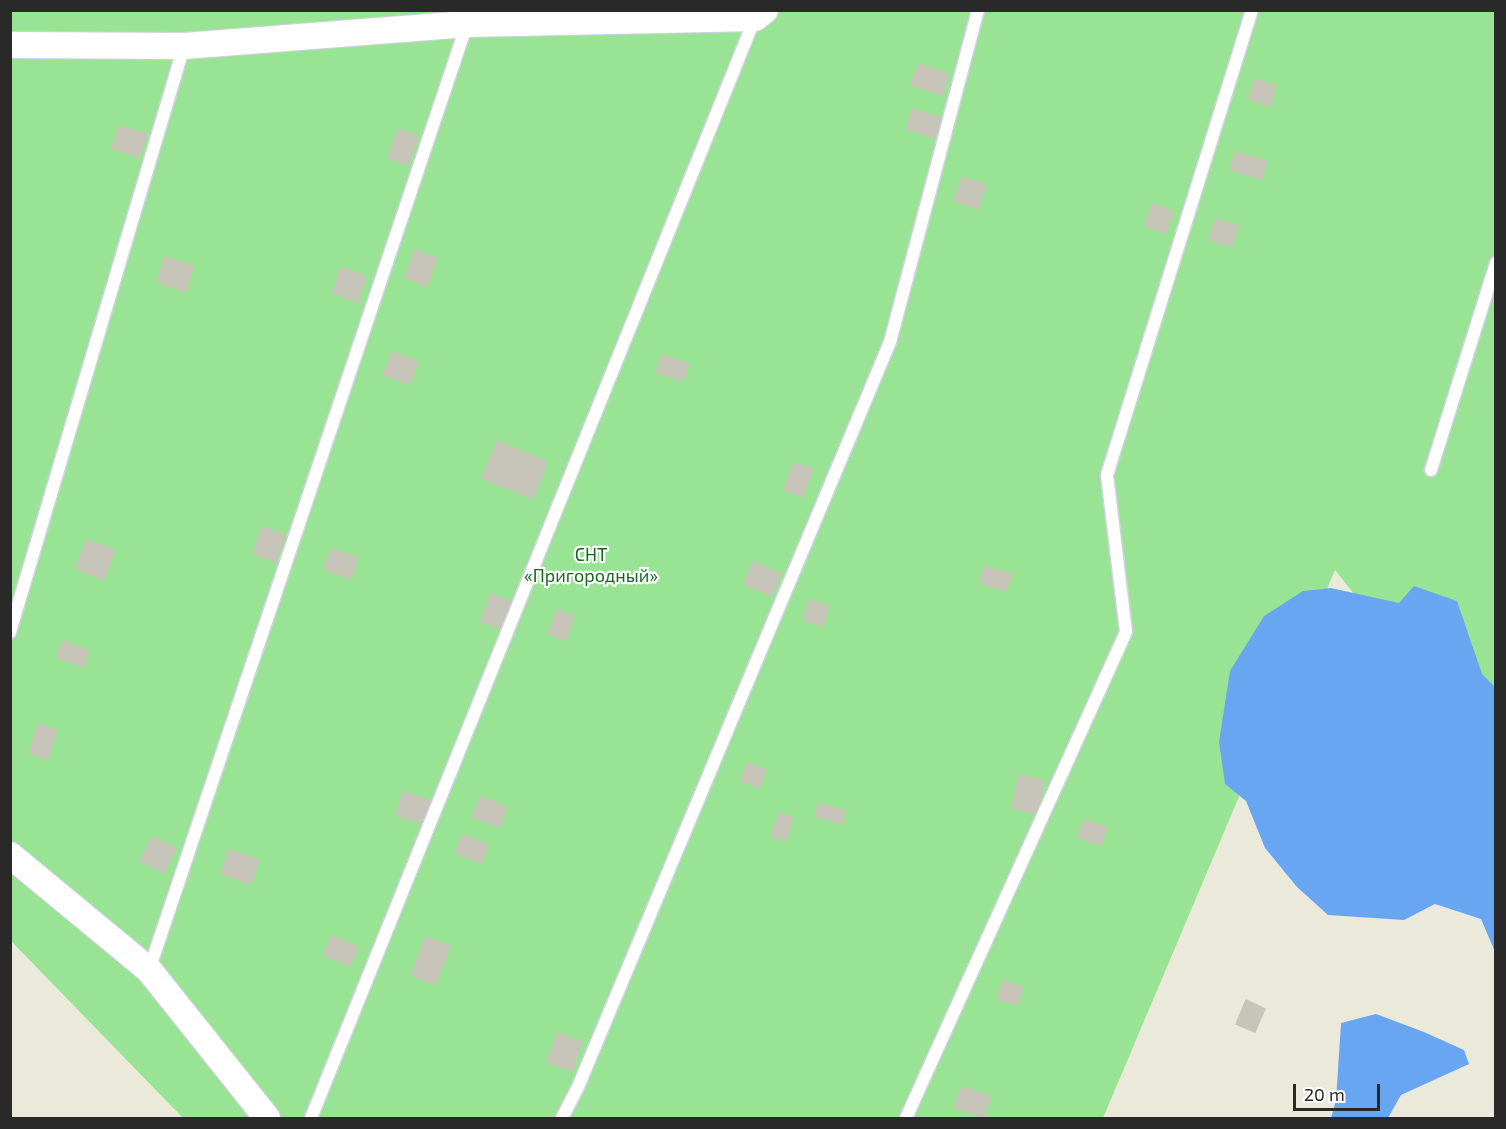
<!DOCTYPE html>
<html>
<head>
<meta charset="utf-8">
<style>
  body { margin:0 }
  #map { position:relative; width:1506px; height:1129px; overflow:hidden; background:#ebe9da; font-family:"Exo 2",sans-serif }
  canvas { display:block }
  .frame { position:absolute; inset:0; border:12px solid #292929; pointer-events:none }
  .scale { position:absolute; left:1293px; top:1084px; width:87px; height:27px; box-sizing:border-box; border:3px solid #292929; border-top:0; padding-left:8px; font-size:18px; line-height:21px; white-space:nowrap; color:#292929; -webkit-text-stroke:4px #fff; paint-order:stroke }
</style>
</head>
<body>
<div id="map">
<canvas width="1506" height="1129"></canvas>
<div class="frame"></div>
<div class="scale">20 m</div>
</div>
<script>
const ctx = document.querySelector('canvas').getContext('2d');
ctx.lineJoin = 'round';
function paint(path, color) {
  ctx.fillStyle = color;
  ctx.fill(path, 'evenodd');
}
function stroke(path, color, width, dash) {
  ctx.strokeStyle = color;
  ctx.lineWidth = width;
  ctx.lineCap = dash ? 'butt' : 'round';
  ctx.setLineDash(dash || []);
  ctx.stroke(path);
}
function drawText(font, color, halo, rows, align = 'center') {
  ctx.font = font + ' "Exo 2",sans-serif';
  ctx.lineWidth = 4.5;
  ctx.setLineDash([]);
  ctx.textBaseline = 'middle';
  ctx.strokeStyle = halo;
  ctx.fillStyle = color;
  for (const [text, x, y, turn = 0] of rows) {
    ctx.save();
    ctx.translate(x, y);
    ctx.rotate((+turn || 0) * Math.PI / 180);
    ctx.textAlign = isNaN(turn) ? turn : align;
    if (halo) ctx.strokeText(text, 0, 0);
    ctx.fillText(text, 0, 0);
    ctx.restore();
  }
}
const green = new Path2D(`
  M11,11H1495V771L1335,570L1103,1118H183L11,941Z`);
const water = new Path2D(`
  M1414,586L1457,601L1482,674L1495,687V952L1481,919L1435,904L1404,920L1328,915L1297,887L1265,848L1246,801L1225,784L1219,742L1230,671L1264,616L1303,591L1331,588L1399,603Z
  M1376,1014L1424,1032L1464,1050L1469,1064L1401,1095L1388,1118H1331L1336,1100L1341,1023Z`);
const building = new Path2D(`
  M918,64L949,74L942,95L911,85Z
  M1255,79L1276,86L1270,106L1249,99Z
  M913,109L944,119L937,139L906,129Z
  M119,126L147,134L139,157L112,148Z
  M398,129L418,136L408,165L388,158Z
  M1235,152L1267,161L1262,179L1230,170Z
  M962,177L986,185L978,209L954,201Z
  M1152,204L1173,212L1166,233L1145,226Z
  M1215,219L1238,225L1232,246L1209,240Z
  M415,250L437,258L427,286L405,278Z
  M165,257L193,266L186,292L157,282Z
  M341,268L366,276L358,302L332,293Z
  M392,352L418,361L410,384L383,375Z
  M662,355L689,364L683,381L656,372Z
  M497,441L547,462L533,499L482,478Z
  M794,463L813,469L803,497L784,490Z
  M262,527L285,535L276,562L253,554Z
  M86,540L115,550L104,580L76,569Z
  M331,549L358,558L351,579L324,569Z
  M753,562L781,574L772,596L744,584Z
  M984,567L1012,574L1006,591L980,583Z
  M491,594L514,603L505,630L481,621Z
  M809,600L829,606L823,626L803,620Z
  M557,610L574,616L566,640L548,634Z
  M63,641L89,651L84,667L57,657Z
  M38,724L57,730L48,759L29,753Z
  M747,763L766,770L760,788L741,781Z
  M1019,775L1044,781L1037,814L1012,808Z
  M403,792L431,801L424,824L396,815Z
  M480,797L507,807L500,827L472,817Z
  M819,803L845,811L842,824L815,816Z
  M779,813L793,818L785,841L771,836Z
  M1084,820L1107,827L1101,845L1078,838Z
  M462,835L488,845L482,863L456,854Z
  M152,837L176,848L164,873L140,861Z
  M229,850L259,860L251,884L221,874Z
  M332,936L358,947L350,966L324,955Z
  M426,937L450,946L435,985L411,975Z
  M1003,981L1023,988L1017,1005L997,999Z
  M1246,1000L1265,1009L1255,1032L1236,1024Z
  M558,1033L582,1042L572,1071L547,1062Z
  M962,1087L990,1096L984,1117L954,1108Z`);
const lane = new Path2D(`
  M1431,470L1496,263
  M10,632L184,46
  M149,970L467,24
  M311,1118L755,18
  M562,1118L578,1087L890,342L978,10
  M906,1118L1126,632L1107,475L1252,10`);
const street = new Path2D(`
  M10,45L184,46L467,24L755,18L765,10
  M10,855L149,970L267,1118`);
const parkNames = [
  ["СНТ",591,555],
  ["«Пригородный»",591,576]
];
paint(green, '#99e494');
paint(water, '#69a6f1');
paint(building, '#c7c5b9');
stroke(building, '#c7c5b3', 1.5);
stroke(lane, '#d1cfe2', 15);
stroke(street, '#d1cfe2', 28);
stroke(lane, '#fff', 12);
stroke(street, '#fff', 26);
drawText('18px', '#18671e', '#fff', parkNames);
</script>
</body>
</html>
